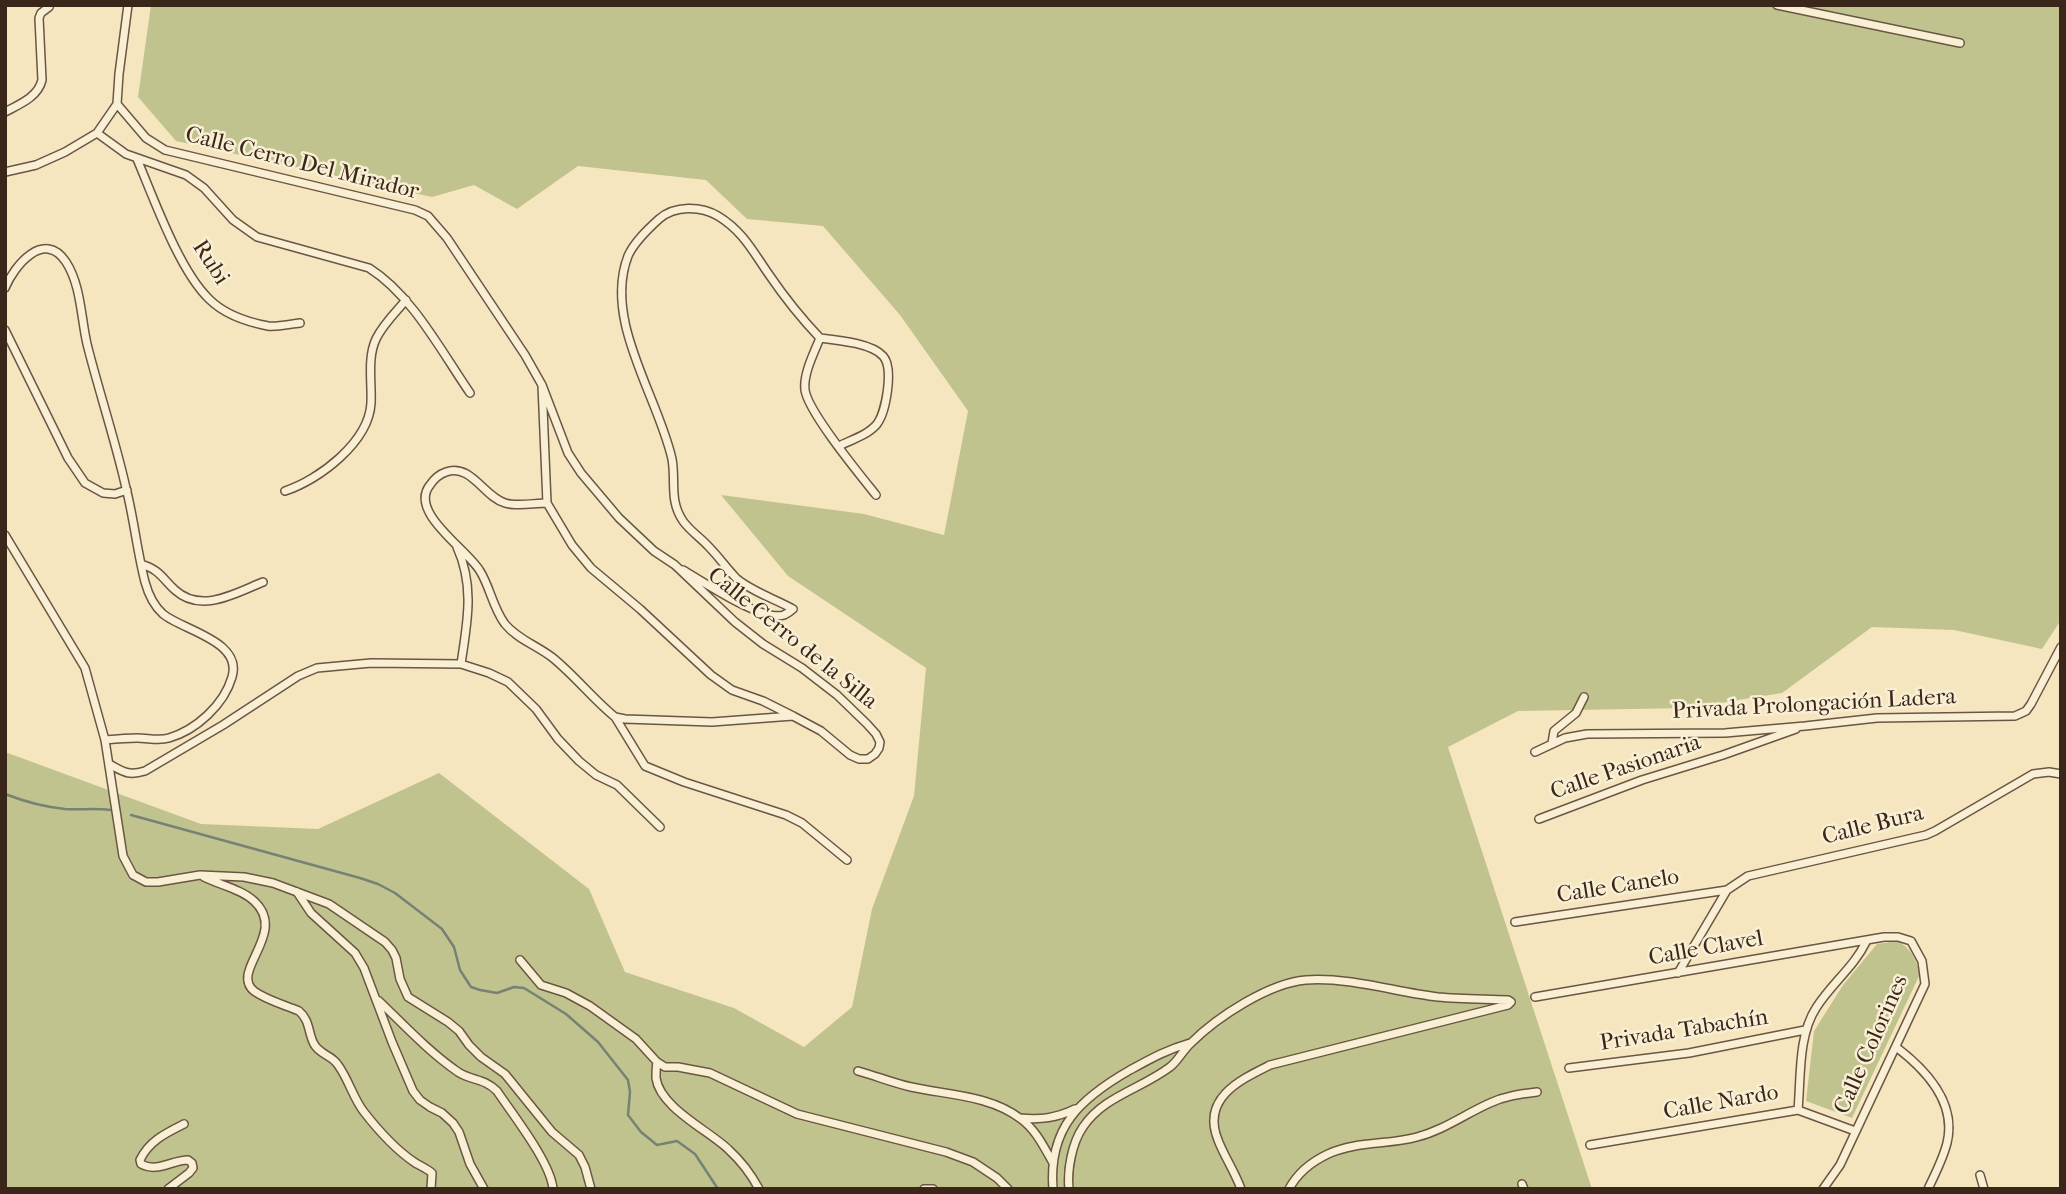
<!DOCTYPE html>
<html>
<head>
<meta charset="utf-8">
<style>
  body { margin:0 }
  #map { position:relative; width:2066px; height:1194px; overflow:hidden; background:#f6e6bf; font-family:"IM FELL French Canon",serif }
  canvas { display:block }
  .frame { position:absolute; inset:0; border:7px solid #3b261a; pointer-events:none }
</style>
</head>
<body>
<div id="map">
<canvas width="2066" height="1194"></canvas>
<div class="frame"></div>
</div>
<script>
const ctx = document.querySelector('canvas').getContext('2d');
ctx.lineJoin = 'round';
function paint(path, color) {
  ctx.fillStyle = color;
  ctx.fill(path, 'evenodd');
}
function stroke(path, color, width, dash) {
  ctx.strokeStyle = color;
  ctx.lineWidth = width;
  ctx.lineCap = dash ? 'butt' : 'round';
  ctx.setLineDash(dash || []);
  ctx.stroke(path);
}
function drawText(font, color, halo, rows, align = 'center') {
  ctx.font = font + ' "IM FELL French Canon",serif';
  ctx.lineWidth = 5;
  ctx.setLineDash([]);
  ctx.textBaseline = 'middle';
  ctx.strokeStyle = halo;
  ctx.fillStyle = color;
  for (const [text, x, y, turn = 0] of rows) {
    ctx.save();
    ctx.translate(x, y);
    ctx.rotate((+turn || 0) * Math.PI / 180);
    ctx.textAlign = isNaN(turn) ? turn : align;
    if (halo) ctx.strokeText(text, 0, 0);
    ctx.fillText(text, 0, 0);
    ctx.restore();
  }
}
const green = new Path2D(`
  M151,5H2061V620L2042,649L1954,630L1872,627L1782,693L1689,708L1518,711L1448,747L1592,1189H5V752L201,824L318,829L439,773L589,889L625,972L734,1008L804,1047L852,1007L872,909L914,796L926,668L788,576L721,495L864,514L944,535L968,411L900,315L823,226L747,219L706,180L578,166L517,209L474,185L432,197L176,141L138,97Z
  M1897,941C1910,947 1917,960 1920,974L1852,1118L1806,1101L1814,1031L1843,985L1877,944Z`);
const stream = new Path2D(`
  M5,794C23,801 45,807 65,809C80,810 95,808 110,810
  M131,815L360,878L378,884L395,893L442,929L454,947L460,970L471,987L480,990L497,993L514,987L524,988L566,1014L598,1042L628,1080L630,1092L628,1115L641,1132L657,1145L677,1141L695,1154L718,1189`);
const street = new Path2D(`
  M1777,5L1960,43
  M117,104L146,138L165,150L415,210L428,216L447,238L525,355L542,385L568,453L581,473L619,518L654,551L675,565L735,622L763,644L802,668L837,695L867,724L876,734L880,742L879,748L875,754L868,759H859L850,755L821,731L793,716L763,701L732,690L711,675L640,609L591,568L572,545L547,503L542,385
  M5,112C20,104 38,97 42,80L39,18L41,13L49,7
  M97,133L126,154L186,175L204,188L233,220L257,237L369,268C412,295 441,351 470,393
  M137,159C154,199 179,270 209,299C224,314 247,322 268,326C278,327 290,324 300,323
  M5,172L36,165L65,152L97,133L117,104L119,74L128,5
  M5,288C14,266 44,229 66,262C81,285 81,318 87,344C99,392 115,439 126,488C134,519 137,551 145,582C148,593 154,606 163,614C182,630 243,641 232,677C224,705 196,730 169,738C159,741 148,738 137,738C127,738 116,739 105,740
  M5,330L68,458L85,483L103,493L115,494L127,490
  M820,338C837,340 871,343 883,356C894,368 886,412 877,424C868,435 851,440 839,446
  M285,491C319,480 369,442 371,403C372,382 367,358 376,339C383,324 396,312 406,300
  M547,503C534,503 517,507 505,503C484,497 471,463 446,472C440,474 434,479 430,485C408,512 467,549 480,571C490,587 493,608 505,624C517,639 538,646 553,658C575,676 593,699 615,717L625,719L712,722L793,716
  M5,535L85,668L105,740L123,856L133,875L146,882H158L200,875L244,877L273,883L329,904L385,942L392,950L396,958L400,979L408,997L448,1022L459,1031L469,1045L481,1057L505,1074L552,1132L579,1155L585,1167L591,1189
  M457,547C475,587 467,623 461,664
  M141,564C160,570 162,578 175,590C201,614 236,593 263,582
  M683,570C704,582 762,622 784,615C786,614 792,610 793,609C775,599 753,592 737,579C727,569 719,557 709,547C701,538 690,531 683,521C669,501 676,481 672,459C658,396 603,321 628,256C634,242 648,229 659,219C675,205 701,206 718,216C744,232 753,252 770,276C785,298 801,318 820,338C814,353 803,374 805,390C808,412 860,475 876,495
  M615,717L645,766L684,782L786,815L802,823L847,860
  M1552,743L1554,731L1576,713L1584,697
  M1535,752L1565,738L1587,734L1725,733L1805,726L1877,718L2015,716L2026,711L2031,704L2061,647
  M109,764C124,772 128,776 145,771L223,725L298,676L317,668L371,663L461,664L489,673L508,682L536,709L558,739L579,761L596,775L617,785L660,827
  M1539,819L1642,780L1723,755L1796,729
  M204,877C220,885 241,889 254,901C289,933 229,971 254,991C266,1000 285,1005 299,1011C310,1020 308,1033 314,1044C320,1055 332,1055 338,1065C349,1080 353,1098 364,1112C378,1130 395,1149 414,1162C420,1166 426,1168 432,1173L431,1189
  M297,892L311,913L355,953L364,968L392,1042L413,1091L420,1100L430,1107L442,1113L453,1123L459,1132L470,1164L484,1189
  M1515,922L1727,890
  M520,960L541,985L566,993L590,1006L636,1039L657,1062L665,1067H678L710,1073L797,1114L946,1152L973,1162L997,1178L1008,1189
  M1678,973L1727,890L1748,876L1926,835L1935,831L2033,774L2049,772L2061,774
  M1535,997L1884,937H1898L1911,941L1922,961L1925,984L1840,1165L1823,1189
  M379,1001C404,1025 429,1052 458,1072C472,1081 484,1078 497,1091C513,1115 551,1163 553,1189
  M1896,1047C1925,1069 1957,1102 1947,1143C1943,1159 1935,1174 1928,1189
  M657,1062C656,1067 656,1073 656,1078C660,1108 710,1131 729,1150C741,1161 751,1174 759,1189
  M1569,1068L1689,1053L1805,1030
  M858,1071C876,1076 893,1083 911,1087C947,1095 990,1095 1021,1119C1036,1130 1044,1147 1053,1163
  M1798,1110C1801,1077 1798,1036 1816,1008C1831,984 1854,967 1866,942
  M1020,1118C1041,1120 1056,1118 1075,1109
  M1590,1145L1798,1110L1855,1131
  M1980,1175L1984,1189
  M1522,1184L1524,1189
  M168,1189L189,1173L193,1168L192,1163L188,1160C172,1160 157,1173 141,1164L140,1160C149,1141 166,1133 184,1124
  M924,1189H933
  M1053,1189C1048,1127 1081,1098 1130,1070C1152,1058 1166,1050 1190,1043
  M1069,1189C1067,1170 1072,1143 1083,1127C1104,1096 1141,1089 1170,1067C1178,1061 1183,1050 1191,1043C1217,1017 1269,983 1306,980C1350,977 1395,992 1438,997C1461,999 1485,999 1508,1000L1511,1002
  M1241,1189C1235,1172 1224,1156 1218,1140C1201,1098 1240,1080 1270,1065L1508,1005L1511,1002
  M1289,1189C1298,1172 1311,1162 1328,1154C1356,1141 1388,1145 1417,1137C1444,1130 1465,1114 1490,1103C1505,1096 1520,1094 1537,1092`);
const streetNames = [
  ["Calle Cerro Del Mirador",302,164,14],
  ["Rubi",210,263,57],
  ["Calle Cerro de la Silla",792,639,39],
  ["Privada Prolongación Ladera",1814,705,-3],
  ["Calle Pasionaria",1626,768,-19],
  ["Calle Bura",1873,826,-14],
  ["Calle Canelo",1618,887,-9],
  ["Calle Clavel",1706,949,-10],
  ["Privada Tabachín",1684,1031,-9],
  ["Calle Colorines",1872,1045,-66],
  ["Calle Nardo",1721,1103,-10]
];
paint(green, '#c1c38f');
stroke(stream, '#768273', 2.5);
stroke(street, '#6a5643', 10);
stroke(street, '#f9efd5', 7);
drawText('23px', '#3b261a', '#f9efd5', streetNames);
</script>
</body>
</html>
